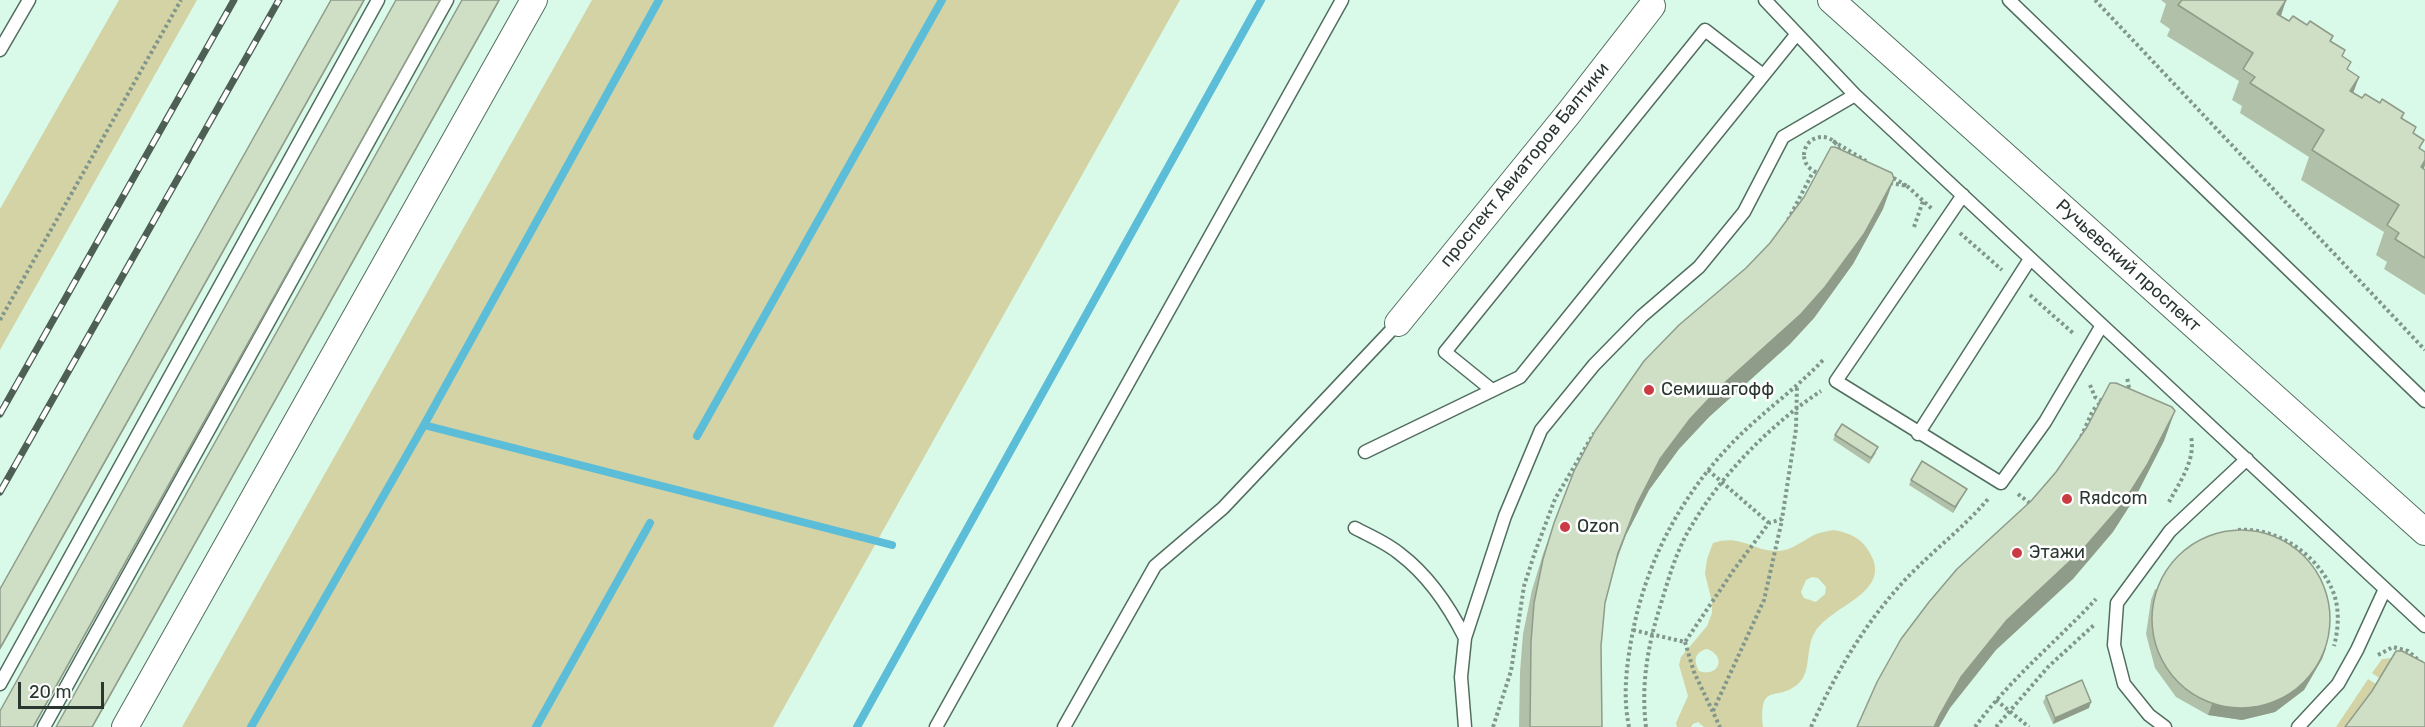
<!DOCTYPE html>
<html>
<head>
<meta charset="utf-8">
<style>
  body { margin:0 }
  #map { position:relative; width:2425px; height:727px; overflow:hidden; background:#dafae9; font-family:Rubik,sans-serif }
  canvas { display:block }
  .scale { position:absolute; left:18px; top:682px; width:86px; height:27px; box-sizing:border-box; border:3px solid #2a3730; border-top:0; padding-left:8px; font-size:18px; line-height:21px; white-space:nowrap; color:#2a3730; -webkit-text-stroke:4px #fefefe; paint-order:stroke }
</style>
</head>
<body>
<div id="map">
<canvas width="2425" height="727"></canvas>
<div class="scale">20 m</div>
</div>
<script>
const ctx = document.querySelector('canvas').getContext('2d');
ctx.lineJoin = 'round';
function paint(path, color) {
  ctx.fillStyle = color;
  ctx.fill(path, 'evenodd');
}
function stroke(path, color, width, dash) {
  ctx.strokeStyle = color;
  ctx.lineWidth = width;
  ctx.lineCap = dash ? 'butt' : 'round';
  ctx.setLineDash(dash || []);
  ctx.stroke(path);
}
function drawText(font, color, halo, rows, align = 'center') {
  ctx.font = font + ' Rubik,sans-serif';
  ctx.lineWidth = 5;
  ctx.setLineDash([]);
  ctx.textBaseline = 'middle';
  ctx.strokeStyle = halo;
  ctx.fillStyle = color;
  for (const [text, x, y, turn = 0] of rows) {
    ctx.save();
    ctx.translate(x, y);
    ctx.rotate((+turn || 0) * Math.PI / 180);
    ctx.textAlign = isNaN(turn) ? turn : align;
    if (halo) ctx.strokeText(text, 0, 0);
    ctx.fillText(text, 0, 0);
    ctx.restore();
  }
}
const green = new Path2D(`
  M119,0H197L0,350V209Z
  M592,0H1180L773,727H182Z
  M1834,530C1851,533 1863,539 1871,555C1891,593 1832,605 1815,632C1805,647 1812,672 1798,684C1776,703 1759,680 1763,727H1704L1698,722L1693,724L1691,727H1677L1676,723L1688,696L1679,665L1681,657L1707,626L1712,613V602L1705,574L1707,559L1713,543C1741,534 1752,551 1777,551C1792,551 1803,540 1816,534C1821,532 1828,531 1834,530ZM1812,577L1818,578L1826,587L1825,594L1816,602L1804,598L1801,592L1806,580ZM1707,649C1727,656 1719,678 1699,671C1693,660 1695,652 1707,649Z
  M2393,658L2382,680L2372,673L2382,659Z
  M2368,679L2376,684L2362,705L2364,708L2352,727H2336Z`);
const stream = new Path2D(`
  M424,425L892,545
  M697,436L942,0
  M251,727L424,425L659,0
  M536,727L650,523
  M857,727L1261,0`);
const path = new Path2D(`
  M2095,0L2425,350
  M1804 155a18 18 0 1 1 36 0a18 18 0 1 1-36 0Z
  M1833,141L1866,161
  M1890,183L1907,186L1890,176
  M1907,186L1932,209
  M1788,220L1813,172
  M1914,227L1923,201
  M1960,233L2002,270
  M2030,295L2074,334
  M0,320L181,0
  M2090,385L2095,397L2105,403
  M2126,393L2129,388L2127,377
  M2081,437L2093,410L2101,402
  M1708,470L1769,523
  M2018,494L2031,504
  M2169,502C2179,483 2196,460 2191,437
  M2238,530C2276,527 2315,553 2331,587C2340,605 2339,627 2334,646
  M1633,630L1685,642L1733,571L1769,523L1782,519L1796,429L1797,385
  M1685,642L1694,672L1720,727
  M2378,655L2393,647L2408,651L2425,666
  M1996,700L2029,727
  M1713,711L1764,600L1782,520
  M1493,727L1511,671L1524,586L1535,552L1555,499L1594,433
  M1629,727C1623,697 1626,671 1631,641C1645,563 1680,496 1736,439C1764,411 1797,388 1824,359
  M1646,727C1641,687 1647,649 1659,610C1668,581 1676,550 1692,525C1722,474 1772,423 1821,391
  M1811,727C1834,677 1860,631 1896,590C1924,557 1960,532 1988,499
  M1975,727C2010,679 2056,642 2096,599
  M1996,727L2048,667L2095,624`);
const lane = new Path2D(`
  M1765,0L1855,95L2425,626
  M2009,0L2425,401
  M0,50L29,0
  M1963,195L1836,381L2001,483L2045,422L2102,325
  M1492,390L1445,352L1705,30L1763,75
  M1918,434L2030,259
  M1365,452L1520,377L1796,35
  M1355,528C1370,536 1387,543 1400,554C1429,576 1449,606 1465,638
  M0,684L378,0
  M44,727L447,0
  M936,727L1342,0
  M1064,727L1155,566L1223,508L1398,323
  M1465,727L1461,677L1465,638L1505,516L1541,430L1594,365L1642,316L1699,267L1744,212L1783,137L1855,95
  M2165,727L2149,715L2124,684L2114,645L2117,603L2170,531L2247,459
  M2298,727L2338,684L2357,650L2385,589`);
const street = new Path2D(`
  M1831,0L2425,532
  M1398,323L1568,114L1652,6
  M125,727L534,0`);
const rail = new Path2D(`
  M0,414L234,0
  M0,492L279,0`);
const wall = new Path2D(`
  M2161,0H2286L2281,16L2289,21L2307,25L2333,36L2331,41L2343,56L2348,70L2359,77L2353,93L2362,98L2380,103L2404,113L2402,119L2416,127L2414,133L2421,149L2425,152V165L2424,169L2425,170V295L2384,269L2387,262L2376,255L2384,232L2301,180L2309,157L2240,113L2242,106L2232,100L2239,81L2167,36L2170,29L2160,22L2166,4Z
  M1883,209L1853,264L1814,318L1790,344L1709,417L1679,449L1649,490L1626,535L1617,560L1605,603L1601,646L1602,727H1519L1520,672L1523,634L1532,590L1543,554L1574,471Z
  M1835,435L1876,453L1869,464L1833,440Z
  M1911,480L1964,494L1953,513L1909,485Z
  M2155,589L2326,648L2322,659L2304,690L2275,712L2242,720L2208,715L2176,697L2155,668L2146,634L2151,600Z
  M2046,696L2089,708L2053,724L2043,702Z`);
const shadedWall = new Path2D(`
  M364,0H365L0,650V648Z
  M440,0H441L34,727H33Z
  M499,0H500L93,727H92Z
  M2286,0L2276,30L2277,14Z
  M2359,77L2348,107L2350,91Z
  M2425,160V165L2418,184L2421,167Z
  M1894,179L1883,209L1853,264L1814,318L1790,344L1709,417L1679,449L1649,490L1626,535L1607,584L1637,504L1660,459L1690,419Z
  M2175,411L2164,441L2136,496L2113,532L2073,579L1996,650L1950,708L1939,727H1934L1939,716L1961,677Z
  M1967,489L1964,494L1953,513L1955,507Z
  M2326,648L2322,659L2304,690L2275,712L2242,720L2208,715L2212,704Z
  M2091,702L2089,708L2053,724L2055,718Z`);
const building = new Path2D(`
  M331,0H364L0,648V589Z
  M396,0H440L33,727H0V711Z
  M462,0H499L92,727H56Z
  M2182,0H2286L2277,14L2289,21L2293,16L2307,25L2310,21L2333,36L2330,41L2345,50L2342,56L2351,62L2347,69L2359,77L2350,91L2362,98L2365,94L2380,103L2382,99L2404,113L2401,118L2416,127L2413,133L2424,140L2419,148L2425,152V160L2421,167L2425,170V258L2395,239L2399,233L2387,225L2399,205L2312,150L2324,130L2250,83L2255,77L2243,69L2253,53L2178,5Z
  M1831,147H1835L1892,173L1894,179L1864,234L1825,287L1801,314L1720,387L1690,419L1660,459L1637,504L1618,553L1605,603L1601,646L1602,727H1530L1531,642L1534,603L1543,559L1554,523L1574,471L1595,431L1644,361L1679,325L1746,268L1770,243L1804,197Z
  M2110,383H2116L2172,407L2175,411L2147,465L2124,502L2084,548L2007,620L1961,677L1939,716L1934,727H1857L1877,682L1901,639L1929,602L1957,569L2031,501L2056,472L2087,427Z
  M1842,424L1878,447L1871,458L1835,435Z
  M1922,461L1967,489L1955,507L1911,480Z
  M2152 619a89 89 0 1 1 178 0a89 89 0 1 1-178 0Z
  M2396,651H2402L2425,663V727H2345L2372,691Z
  M2082,680L2091,702L2055,718L2046,696Z`);
const markers = [
  [1649,390,6,"#cb3b43"],
  [2067,499,6,"#cb3b43"],
  [1565,527,6,"#cb3b43"],
  [2017,553,6,"#cb3b43"]
];
const streetNames = [
  ["проспект Авиаторов Балтики",1525,165,-51],
  ["Ручьевский проспект",2128,266,42]
];
const poiNames = [
  ["Семишагофф",1661,390],
  ["Rяdcom",2079,499],
  ["Ozon",1577,527],
  ["Этажи",2029,553]
];
paint(green, '#d4d3a6');
stroke(stream, '#5bbdd8', 8);
stroke(lane, '#526e60', 15);
stroke(street, '#526e60', 28);
stroke(path, '#81978b', 4, [3, 3]);
stroke(lane, '#fff', 12);
stroke(street, '#fff', 26);
stroke(rail, '#4e5f56', 7);
stroke(rail, '#fefefe', 4.5, [14]);
paint(wall, '#b1c0a9');
paint(shadedWall, '#909c8a');
paint(building, '#cedfc5');
stroke(building, '#909c8a', 1.5);
for (const [x, y, r, color] of markers) {
  const dot = new Path2D();
  dot.arc(x, y, r, 0, 2 * Math.PI);
  ctx.fillStyle = color;
  ctx.fill(dot);
  stroke(dot, '#fefefe', 2);
}
drawText('18px', '#2a3730', '#fefefe', streetNames);
drawText('18px', '#2a3730', '#fefefe', poiNames, 'left');
</script>
</body>
</html>
